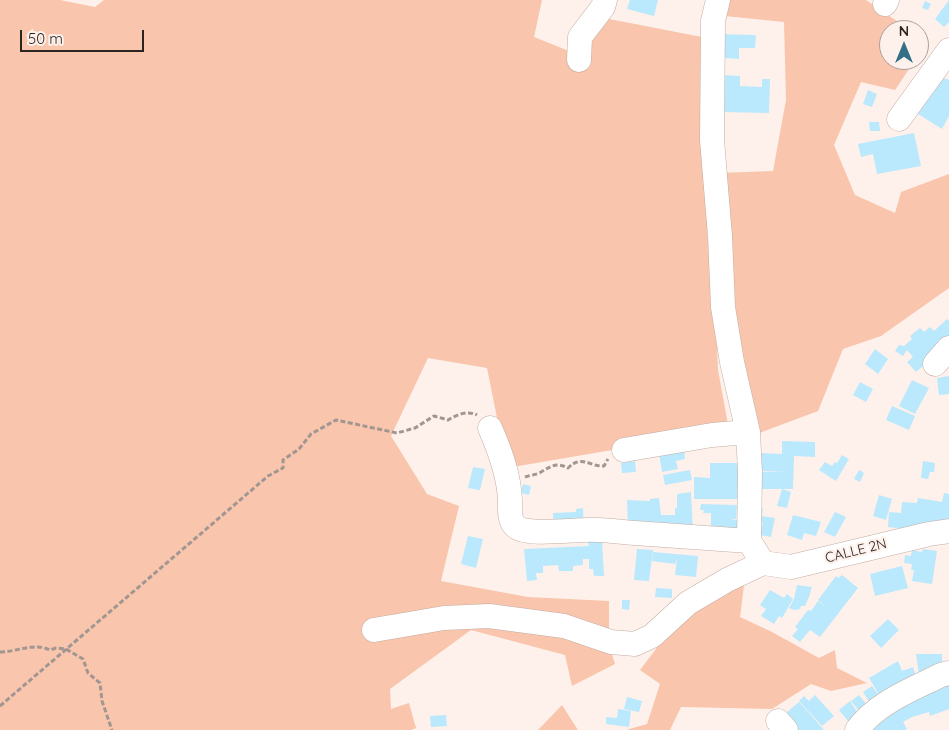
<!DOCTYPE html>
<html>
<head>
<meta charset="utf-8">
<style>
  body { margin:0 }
  #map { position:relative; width:949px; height:730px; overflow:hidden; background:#fef1eb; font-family:Quicksand,sans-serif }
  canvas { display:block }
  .north { position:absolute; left:879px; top:20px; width:50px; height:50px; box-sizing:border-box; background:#fef1eb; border:1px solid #aa9f9a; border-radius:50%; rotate:0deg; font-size:14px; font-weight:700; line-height:20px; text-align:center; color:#2c2421 }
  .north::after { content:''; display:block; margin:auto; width:18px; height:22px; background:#336f86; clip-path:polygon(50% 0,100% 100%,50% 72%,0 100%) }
  .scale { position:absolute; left:20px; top:30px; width:124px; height:22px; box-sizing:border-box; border:2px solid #2c2421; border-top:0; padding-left:6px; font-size:15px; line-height:18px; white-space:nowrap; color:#2c2421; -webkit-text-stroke:4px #fef1eb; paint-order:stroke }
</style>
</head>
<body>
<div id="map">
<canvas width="949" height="730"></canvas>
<div class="north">N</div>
<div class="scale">50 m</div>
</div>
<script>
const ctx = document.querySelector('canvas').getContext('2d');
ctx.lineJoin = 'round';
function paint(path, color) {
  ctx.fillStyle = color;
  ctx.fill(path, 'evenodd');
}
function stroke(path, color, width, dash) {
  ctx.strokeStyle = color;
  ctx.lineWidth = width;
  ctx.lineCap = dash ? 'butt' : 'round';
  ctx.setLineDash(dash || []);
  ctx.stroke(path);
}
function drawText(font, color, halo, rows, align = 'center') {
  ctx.font = font + ' Quicksand,sans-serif';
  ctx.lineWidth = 4.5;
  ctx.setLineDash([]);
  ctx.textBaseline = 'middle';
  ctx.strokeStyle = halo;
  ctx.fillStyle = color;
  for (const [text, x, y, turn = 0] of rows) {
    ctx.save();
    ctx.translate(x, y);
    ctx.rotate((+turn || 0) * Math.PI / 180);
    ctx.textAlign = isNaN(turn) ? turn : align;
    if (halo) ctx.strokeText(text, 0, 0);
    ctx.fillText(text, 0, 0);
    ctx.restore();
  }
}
const green = new Path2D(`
  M0,0H60L95,7L104,0H542L534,37L574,53L604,18L707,38L712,172L707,233L714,280L718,370L729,430L507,468L487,368L428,358L391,436L427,494L459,506L441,581L528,597L609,601V645L615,664L572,686L565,655L471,630L390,689L391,709L409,703L416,728L411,730H0Z
  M729,0H866L910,30H889V60H915L895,90L861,82L834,145L855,195L895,213L901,192L949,174V288L881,336L843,349L818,411L754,435L742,375L718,173L773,171L786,100L784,22L725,16Z
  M744,585L740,617L772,632L819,658L835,650L837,668L867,683L831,691L811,684L772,709L681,707L670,730H626L647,724L660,684L640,670L675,624L705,601Z
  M562,705L578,730H538Z`);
const building = new Path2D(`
  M630,0H658L654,16L627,9Z
  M949,0V22L944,27L935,19Z
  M925,1L931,4L928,10L922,8Z
  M719,34L756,35L755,48H739V59L724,58L725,44L718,43Z
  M723,75L740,76V86L762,87V79H770L769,113L722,112Z
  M936,75L949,80V116L942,129L915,112Z
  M868,90L877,94L872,107L863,104Z
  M869,122H879L880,131H870Z
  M914,133L921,166L877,174L873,154L861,157L858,144Z
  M947,319L949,321V336L936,346L941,351L916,372L907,362L913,357L907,350L903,356L895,351L899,345L904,346L912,339L910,336L920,328L924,332L930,327L934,331Z
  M875,349L888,359L878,374L865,364Z
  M949,376V394L939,395L937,378Z
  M912,380L929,388L915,414L899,406Z
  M860,382L873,389L866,402L853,395Z
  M892,406L915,416L909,430L886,420Z
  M782,441L815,442V457L794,456L793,489H757L758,472H787L760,471V453L782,454Z
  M684,449L685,459L676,461L678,469L662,472L659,453Z
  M842,455L849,459L836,481L819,470L825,462L832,466L835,462L837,463Z
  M635,461L636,472L622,473L621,463Z
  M923,461L935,463L934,472H930L928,479L921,478Z
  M710,463H738V478H740L739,499H694V477L710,478Z
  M473,467L485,469L480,490L468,488Z
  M690,470L692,480L665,485L663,475Z
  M859,470L864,473L860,482L854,479Z
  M523,484L531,486L529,495L521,493Z
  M782,489L791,492L787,508L777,506Z
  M691,492L693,533L628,529L627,500L650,501V499L659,498L661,515H675V508H677V494Z
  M944,493L949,494V520L914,530L888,527L889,512L901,513L902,502L917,503L918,498L942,502Z
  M879,495L892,499L886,520L873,516Z
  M701,504L737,505L736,519L731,520H739L738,535L711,534V513H703L704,510H700Z
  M756,507L763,508L762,516L775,518L771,537L760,535L763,523L758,522Z
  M583,508L584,528L554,529L553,513L576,512V509Z
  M835,512L846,517L835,537L824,532Z
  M793,515L821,522L816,536L804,533L802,540L787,535Z
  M468,536L483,539L476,568L461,564Z
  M602,541L604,576H594L593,569H589V559H583V565L573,566V571H559L558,565L543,566V573H536L537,580L527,581L524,549L589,546L588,542Z
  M637,549L653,550L649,581L634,580Z
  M923,549L937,551L932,584L912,581L914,570H911L912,564L904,563L905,555L911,556L912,550L922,552Z
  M653,552L698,556L696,577L675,575L677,558L675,564L652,561Z
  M902,566L908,588L875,596L870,574Z
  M842,575L858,588L820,637L810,630L800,642L792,636L798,629L795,627L808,610L811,611L818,601L826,607L818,600L836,576L838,578Z
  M797,585L812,587L809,597L805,606H801L800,609L794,610L789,608L794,599Z
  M656,588L672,589V598L655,597Z
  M770,590L784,598L787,594L793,599L782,618L779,616L774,624L761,616L766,609L760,605Z
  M622,600H630L629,610L622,609Z
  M888,619L899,630L881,648L870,636Z
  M916,654H942V672L919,675Z
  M898,661L902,671L913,667L918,683L873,708L863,692L872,686L881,698L869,678Z
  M945,686H949V709L930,716L929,712L912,717L903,722L907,729L905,730H865L882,713L890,727L883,714Z
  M815,695L834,716L822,726L799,701L804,696L809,701Z
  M859,695L870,709L863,716L851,701Z
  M627,697L642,701L639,712L624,709Z
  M850,701L861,718L851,725L839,710Z
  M799,702L810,714L824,730H794L784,719L789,715L787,712Z
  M618,709L631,711L629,727L606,724V717L617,718Z
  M446,715L447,726L431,727L430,716Z`);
const path = new Path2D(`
  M525,477C530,475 537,475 541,472C551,466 557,462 568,468C582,454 590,467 604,466L608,459
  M0,652C17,652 34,642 50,650L56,648L66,649L83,659L88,673L100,683L102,701L112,730
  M0,706L268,476L283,468V460L299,449L311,434L336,420L397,433L415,428L434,416L448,420C456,415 467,410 477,415`);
const minor = new Path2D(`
  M718,0L713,21L712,140L720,236L723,307L732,362L748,432L750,472L749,541L763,563
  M885,4L887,0
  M579,60L580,37L603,7L605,0
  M899,119L949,50
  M935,364L949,348
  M490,428C500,451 509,475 510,500C510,509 509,520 515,526C523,536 572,530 585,530C602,529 618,532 635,533C673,536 711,538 749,541
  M624,450L712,435L748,432
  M763,563L791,567L929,534L949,531
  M374,630L444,618L489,616L564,626L611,642L635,644L652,636L688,603L727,580L763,563
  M778,721L786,730
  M857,730C876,703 913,689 941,675L949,673`);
const streetNames = [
  ["CALLE 2N",856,551,-14]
];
paint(green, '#f9c5ac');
paint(building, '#bae8fc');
stroke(minor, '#c2ada3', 25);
stroke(path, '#a19691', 3, [5, 2.5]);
stroke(minor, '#fff', 24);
drawText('14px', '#2c2421', '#fef1eb', streetNames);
</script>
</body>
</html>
